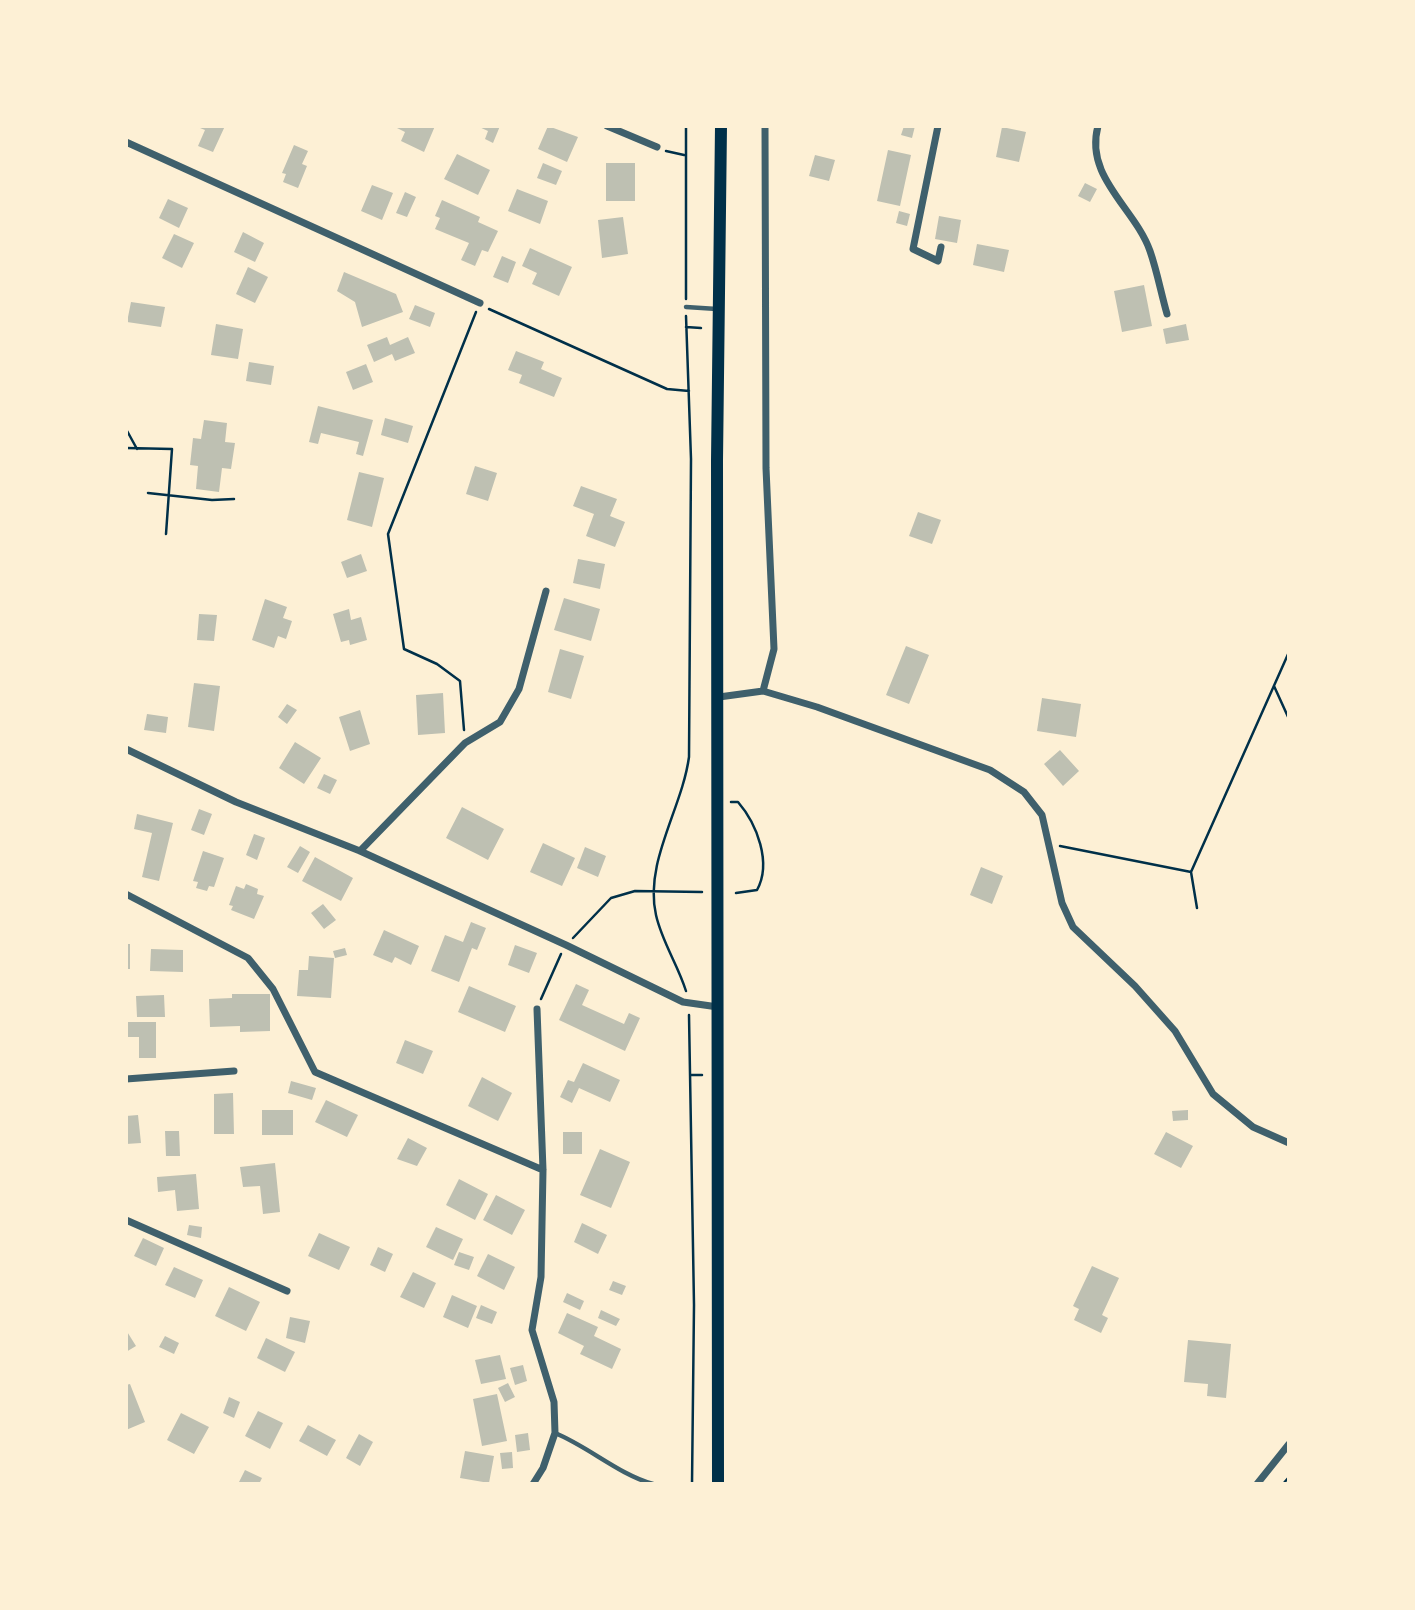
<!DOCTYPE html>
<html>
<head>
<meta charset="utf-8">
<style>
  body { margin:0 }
  #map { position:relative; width:1415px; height:1610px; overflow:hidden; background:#fdf0d5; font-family:Quicksand,sans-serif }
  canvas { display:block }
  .frame { position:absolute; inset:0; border:128px solid #fdf0d5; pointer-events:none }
</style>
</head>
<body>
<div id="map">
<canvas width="1415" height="1610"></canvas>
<div class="frame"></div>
</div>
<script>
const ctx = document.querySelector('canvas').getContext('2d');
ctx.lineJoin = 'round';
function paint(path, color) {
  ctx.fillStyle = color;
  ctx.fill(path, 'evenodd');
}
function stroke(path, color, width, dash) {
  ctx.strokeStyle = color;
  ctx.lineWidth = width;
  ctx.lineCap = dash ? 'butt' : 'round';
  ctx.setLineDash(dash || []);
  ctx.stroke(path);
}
const building = new Path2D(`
  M195,126H225L213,152L198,146L205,130Z
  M393,126H435L424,152L401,141L405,132Z
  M477,126H500L493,143L485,139L488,131Z
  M548,126L578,137L567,162L538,149Z
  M904,126H915L912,138L901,135Z
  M1002,127L1026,132L1019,162L996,157Z
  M294,145L308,151L302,164L307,166L298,188L283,182L286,174L282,173Z
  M888,150L911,155L900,206L877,201Z
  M457,154L490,170L478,195L444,179Z
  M815,155L835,160L829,181L809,176Z
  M543,163L562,171L556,185L537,178Z
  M606,163H635V201H606Z
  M1085,183L1097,189L1090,202L1078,196Z
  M372,185L393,193L382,220L361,211Z
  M517,189L548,201L540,224L508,211Z
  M405,192L416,197L407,217L396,213Z
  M168,199L188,208L179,228L159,218Z
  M442,200L480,217L478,222L498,231L488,252L482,250L475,266L461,260L469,243L435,229L440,218L435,216Z
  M899,211L910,214L907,226L896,223Z
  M939,216L961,220L957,243L935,239Z
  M623,217L628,254L602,258L598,220Z
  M243,232L264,243L255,262L234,252Z
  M174,234L194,243L182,268L162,258Z
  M977,244L1009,250L1004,272L973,265Z
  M530,248L572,267L559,296L532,284L537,273L522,266Z
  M502,256L516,262L508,283L493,277Z
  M248,267L268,277L255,303L236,294Z
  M344,272L396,294L403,312L362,327L355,302L337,291Z
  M1144,285L1152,326L1122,332L1114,291Z
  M131,302L165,307L161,327L127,322Z
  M415,305L435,313L430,327L409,319Z
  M216,324L243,329L238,359L211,355Z
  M1186,324L1189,340L1166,344L1163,329Z
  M387,337L390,345L408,337L415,353L395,361L392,354L374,362L367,345Z
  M516,351L544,362L541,369L562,378L554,397L519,383L522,375L508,370Z
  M249,362L274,366L271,385L246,381Z
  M366,364L373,382L353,390L346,372Z
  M318,406L373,420L363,456L356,454L359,442L321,433L318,444L309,442Z
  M385,418L413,426L408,443L381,435Z
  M204,420L227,423L225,442L235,443L231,469L222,468L219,492L196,489L198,466L190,465L193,438L201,439Z
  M475,466L497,473L488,501L466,494Z
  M359,472L384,478L372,527L347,520Z
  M581,486L617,499L610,516L625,522L615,547L586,536L594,514L573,506Z
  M918,512L941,520L932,544L909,536Z
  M361,554L367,571L347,578L341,562Z
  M578,559L605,564L600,589L573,583Z
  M564,598L600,609L591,641L554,630Z
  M265,599L287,607L283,618L292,621L286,639L278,636L274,648L252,640Z
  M349,609L351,620L361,617L367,640L350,645L349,640L341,642L333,614Z
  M199,614L217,615L214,641L197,640Z
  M906,646L929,655L909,704L886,695Z
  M560,649L584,656L571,699L548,692Z
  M194,683L220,686L214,731L188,727Z
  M443,693L445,733L418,735L416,695Z
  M1042,698L1081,704L1076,737L1037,731Z
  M287,704L297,710L287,724L278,717Z
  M360,710L370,744L350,751L339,717Z
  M147,714L168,717L166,733L144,730Z
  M295,742L321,758L304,784L279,768Z
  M1060,750L1079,771L1063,786L1044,764Z
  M324,774L337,780L330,794L317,788Z
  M462,807L504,829L488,860L446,838Z
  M199,809L212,814L204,835L191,830Z
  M137,814L173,823L159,881L142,877L152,833L134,829Z
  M254,834L265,838L257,860L246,855Z
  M543,843L575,858L562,886L530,872Z
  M300,846L310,852L298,873L287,867Z
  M585,847L606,856L598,877L577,868Z
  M203,851L224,858L214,887L209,886L207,891L196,888L198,882L193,881Z
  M315,857L353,878L341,901L302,881Z
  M981,867L1003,876L992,904L970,895Z
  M246,884L258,889L257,894L264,896L254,919L231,910L233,906L229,905L236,886L244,889Z
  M323,904L336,920L324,929L311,913Z
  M471,922L486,928L477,950L472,948L459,982L431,971L445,935L463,942Z
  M384,930L419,946L411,965L395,957L392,963L373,955Z
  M126,944H130V969H126Z
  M515,945L537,953L529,973L508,965Z
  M345,948L347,955L335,958L333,951Z
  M151,949L183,950V972L150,971Z
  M309,956L334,958L331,998L297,996L299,970H308Z
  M576,984L589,990L582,1005L624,1024L629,1013L640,1018L625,1051L559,1020Z
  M469,986L516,1006L505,1032L458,1012Z
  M232,994H270V1031L240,1032V1026L210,1027L209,999L232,998Z
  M164,995L165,1017H137L136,996Z
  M127,1022H156V1058H139V1037H127Z
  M405,1040L433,1051L423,1074L396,1063Z
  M583,1063L620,1080L610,1102L579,1088L572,1103L560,1097L568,1080L574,1082Z
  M482,1077L512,1093L498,1121L468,1106Z
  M291,1081L316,1088L312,1100L288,1093Z
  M233,1093L234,1134H214V1094Z
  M326,1100L358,1115L347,1137L315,1122Z
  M262,1110H293V1135H262Z
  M1188,1110V1120L1173,1121L1172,1111Z
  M138,1115L141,1143L126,1144V1116Z
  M165,1131H179L180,1156H166Z
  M563,1132H582V1154H563Z
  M1166,1132L1193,1146L1181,1168L1154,1154Z
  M408,1138L427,1148L417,1166L397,1159Z
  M600,1149L630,1162L611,1208L580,1195Z
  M275,1163L280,1212L263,1214L260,1186L243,1187L240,1167Z
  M196,1174L199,1209L177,1211L175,1190L158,1192L157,1177Z
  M459,1179L488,1194L475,1220L446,1205Z
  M496,1195L525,1210L512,1235L483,1220Z
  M582,1223L607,1235L598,1254L574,1242Z
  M189,1225L202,1227L201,1238L187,1235Z
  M436,1227L463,1239L453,1260L426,1247Z
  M319,1233L350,1247L339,1270L308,1256Z
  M143,1238L164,1248L156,1266L134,1256Z
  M378,1247L393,1254L385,1272L370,1265Z
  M459,1252L474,1257L469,1270L454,1265Z
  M488,1254L515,1267L504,1290L477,1276Z
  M1092,1266L1119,1278L1102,1315L1108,1318L1101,1333L1074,1320L1079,1309L1073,1306Z
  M174,1267L203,1280L195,1298L165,1285Z
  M413,1272L436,1283L424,1308L400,1297Z
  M613,1281L626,1286L622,1295L609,1290Z
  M229,1287L260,1302L246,1331L215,1316Z
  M567,1293L584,1301L580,1310L563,1302Z
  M452,1295L477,1306L468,1328L443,1317Z
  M481,1305L497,1312L492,1324L476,1318Z
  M601,1310L620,1319L616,1326L598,1318Z
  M567,1313L598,1327L594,1336L621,1349L612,1369L580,1354L584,1346L558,1333Z
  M290,1317L310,1321L305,1343L286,1338Z
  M126,1330L136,1346L126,1352Z
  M165,1336L179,1343L174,1354L159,1347Z
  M266,1338L295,1352L285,1372L257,1358Z
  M1188,1340L1231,1344L1226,1398L1207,1396L1208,1384L1184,1382Z
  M500,1355L506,1379L481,1384L475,1360Z
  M523,1365L527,1381L515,1385L510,1368Z
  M508,1383L515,1397L505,1402L498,1388Z
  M130,1384L145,1422L126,1430V1385Z
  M497,1394L507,1441L482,1446L473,1399Z
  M229,1397L240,1402L234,1418L223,1413Z
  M258,1411L283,1423L270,1449L245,1436Z
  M181,1413L209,1427L194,1454L167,1440Z
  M308,1425L336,1440L327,1456L299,1441Z
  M528,1433L530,1450L517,1452L515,1435Z
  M359,1434L373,1442L360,1466L346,1458Z
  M465,1451L494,1456L489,1483L460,1478Z
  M512,1452L513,1468L502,1469L500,1453Z
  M245,1470L262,1478L259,1484H238Z`);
const path = new Path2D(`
  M666,151L684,155
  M686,299V126
  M489,309L667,389L689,391
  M686,327L701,328
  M126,429L137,449
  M126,448L172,449L166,534
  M148,493L212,500L234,499
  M1274,686L1289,719
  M464,730L460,681L437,664L404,649L388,534L476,312
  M731,802H738C757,824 772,863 757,890L736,893
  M1060,846L1191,872
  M1197,908L1191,872L1289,652
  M573,938L611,898L635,891L702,892
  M686,991C678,965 662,942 656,915C644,862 682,809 689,757L691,459L686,316
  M541,999L561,954
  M689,1015L694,1305L692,1484
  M691,1075H702
  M1283,1484L1289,1477`);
const service = new Path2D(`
  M686,307L717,309
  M555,1433C589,1447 618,1474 653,1484`);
const minor = new Path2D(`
  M607,126L657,147
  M938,126L913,249L938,261L941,247
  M1098,126C1084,177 1135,208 1150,251C1157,271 1161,293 1167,314
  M126,142L480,303
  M763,691L774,649L766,468L765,126
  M719,697L763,691L817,707L990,770L1024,792L1042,815L1062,903L1073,927L1135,986L1175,1031L1213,1094L1253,1127L1289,1143
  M126,749L236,802L360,851L566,945L683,1002L718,1007
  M360,851L465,743L500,722L519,689L546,591
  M126,894L248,958L273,989L315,1072L543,1170
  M126,1079L234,1071
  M126,1220L287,1291
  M533,1484L543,1468L555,1433L554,1402L532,1330L541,1277L543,1170L537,1009
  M1257,1484L1289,1444`);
const secondary = new Path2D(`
  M718,1484L717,460L721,126`);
paint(building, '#bec0b2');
stroke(path, '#003049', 2.5);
stroke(service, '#3f606c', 4.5);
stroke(minor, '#3f606c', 7);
stroke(secondary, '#003049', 12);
</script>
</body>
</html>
